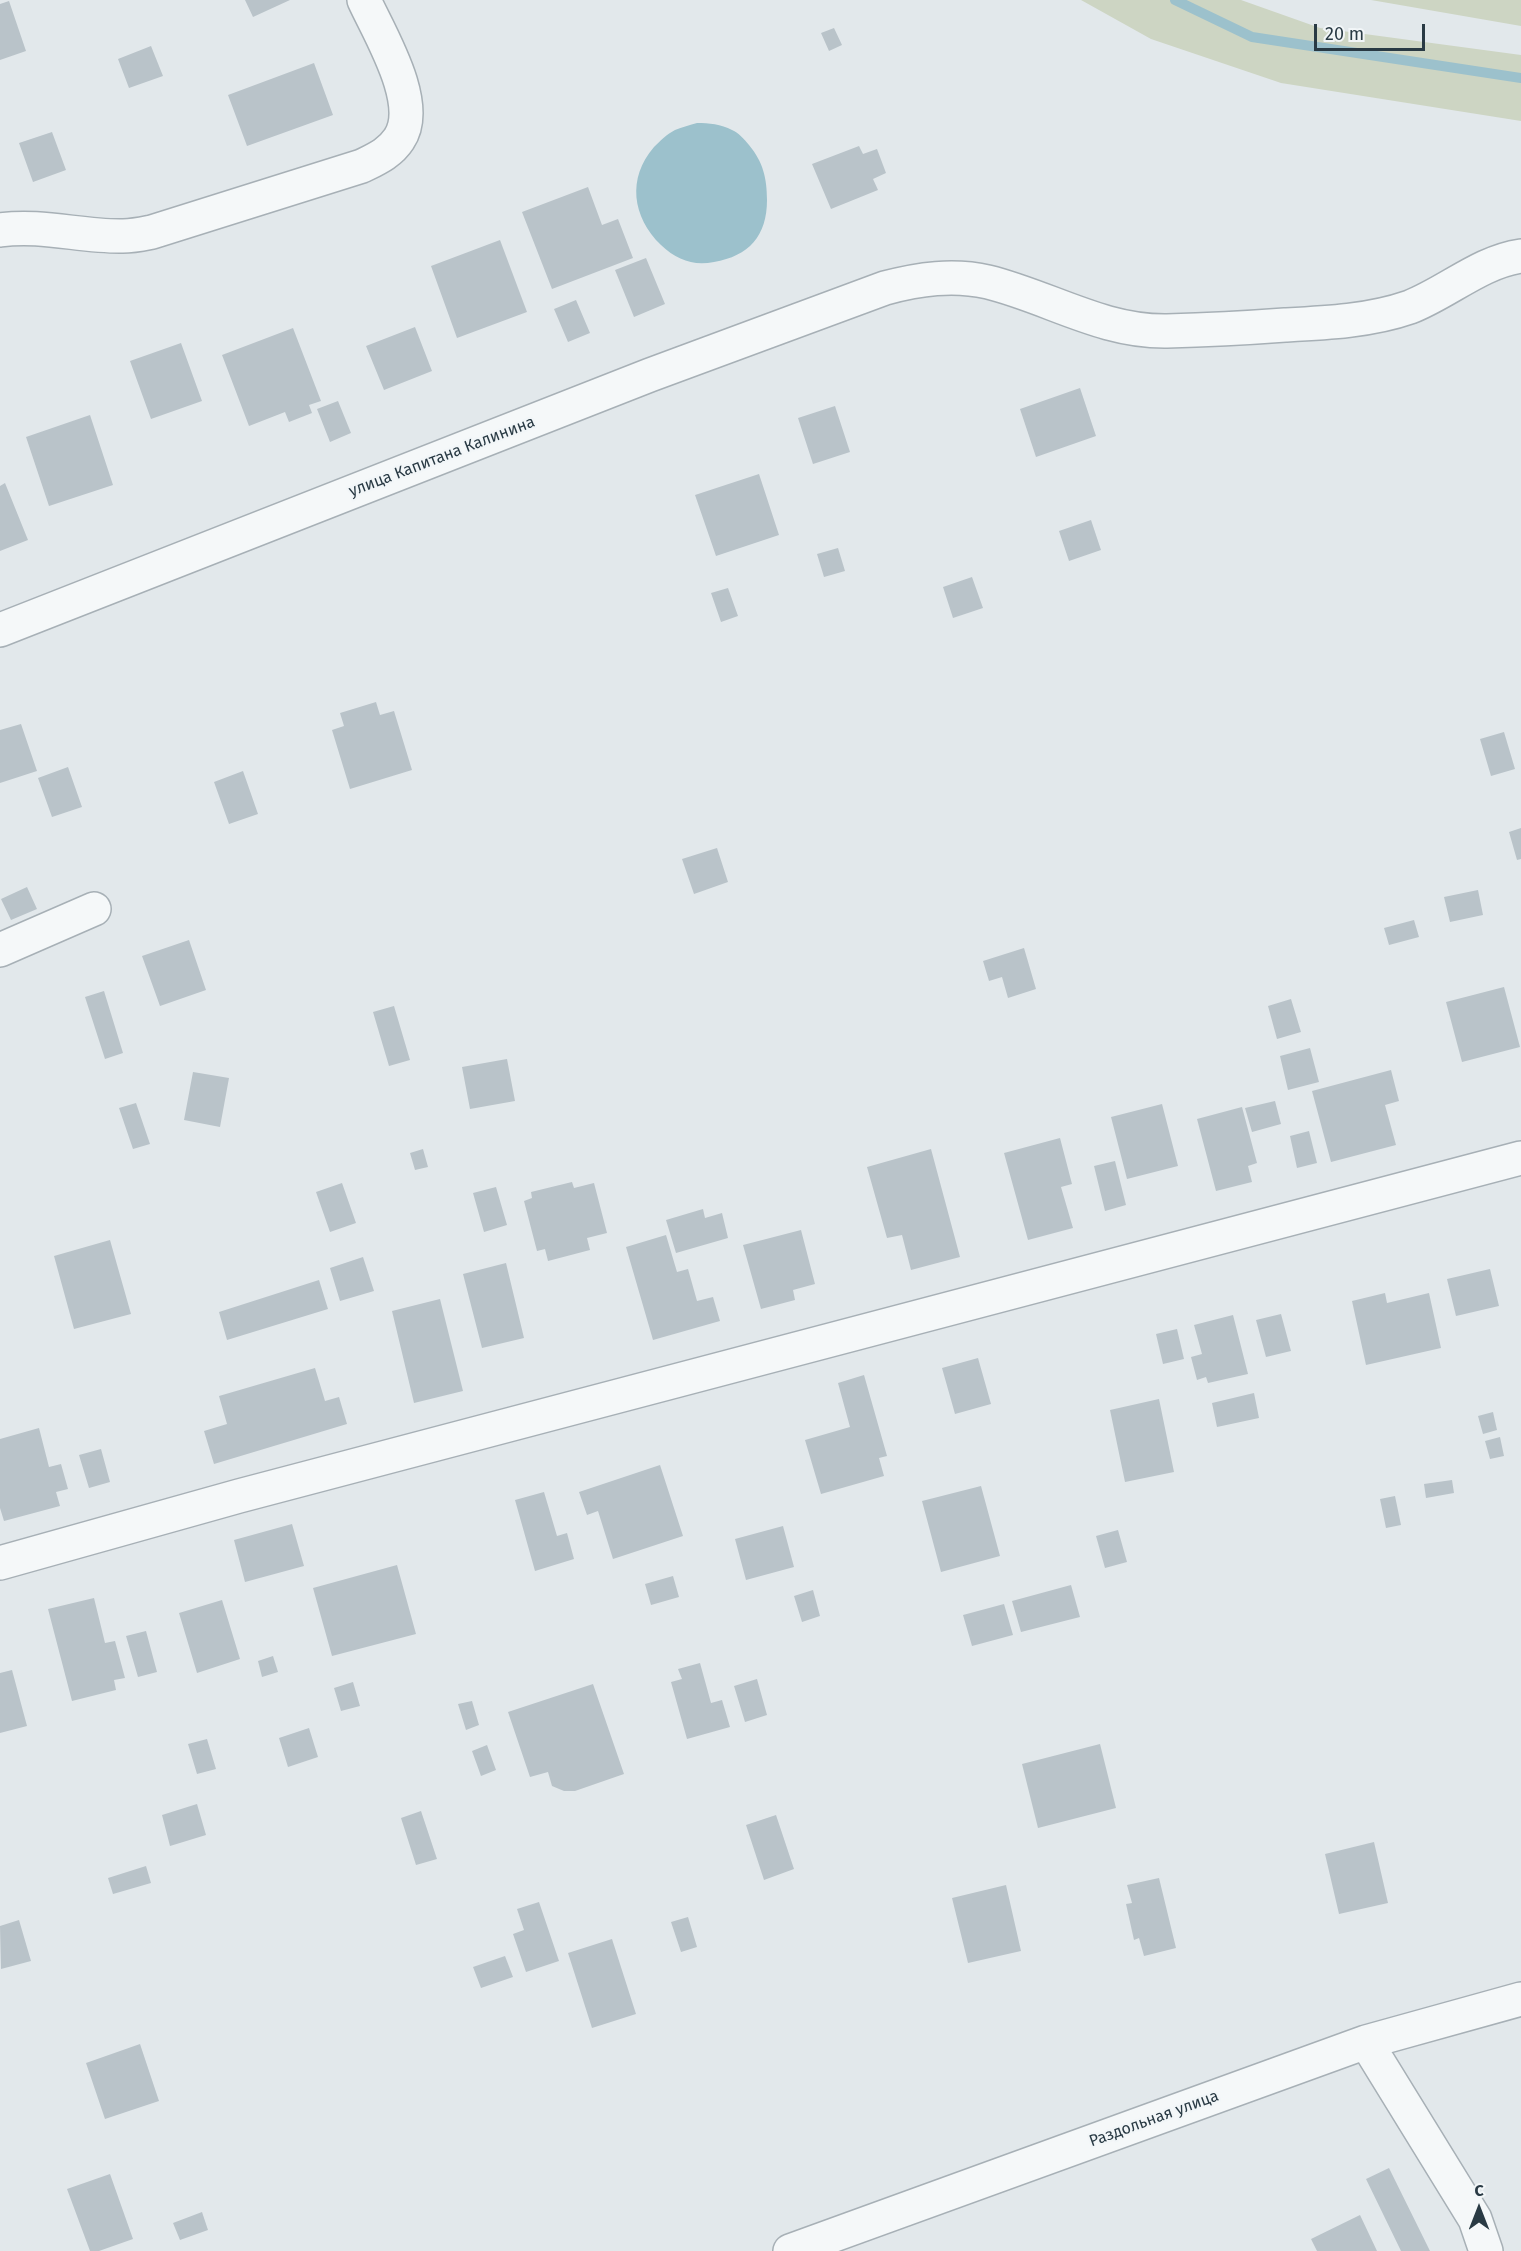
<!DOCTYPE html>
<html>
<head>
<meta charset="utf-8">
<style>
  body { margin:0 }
  #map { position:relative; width:1521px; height:2251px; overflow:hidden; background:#e2e8eb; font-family:"Fira Sans",sans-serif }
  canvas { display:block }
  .north { position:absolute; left:1449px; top:2179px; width:60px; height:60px; -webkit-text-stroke:4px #f2f6f8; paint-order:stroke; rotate:0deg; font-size:16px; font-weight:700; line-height:24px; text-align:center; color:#293a44 }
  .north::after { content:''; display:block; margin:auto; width:21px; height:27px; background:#293a44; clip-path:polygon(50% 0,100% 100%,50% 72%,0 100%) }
  .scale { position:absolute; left:1314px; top:24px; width:111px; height:27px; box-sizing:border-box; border:3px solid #293a44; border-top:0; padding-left:8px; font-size:18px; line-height:21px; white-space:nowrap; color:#293a44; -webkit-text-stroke:4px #f2f6f8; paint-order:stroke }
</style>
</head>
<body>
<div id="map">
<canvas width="1521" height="2251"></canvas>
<div class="north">С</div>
<div class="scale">20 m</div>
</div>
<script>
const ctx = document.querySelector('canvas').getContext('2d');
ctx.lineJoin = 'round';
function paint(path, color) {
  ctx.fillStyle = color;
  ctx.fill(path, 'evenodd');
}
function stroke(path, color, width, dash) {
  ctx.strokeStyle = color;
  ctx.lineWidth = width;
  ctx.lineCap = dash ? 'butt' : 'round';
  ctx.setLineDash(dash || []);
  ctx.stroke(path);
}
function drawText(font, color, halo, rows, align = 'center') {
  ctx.font = font + ' "Fira Sans",sans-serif';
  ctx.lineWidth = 4.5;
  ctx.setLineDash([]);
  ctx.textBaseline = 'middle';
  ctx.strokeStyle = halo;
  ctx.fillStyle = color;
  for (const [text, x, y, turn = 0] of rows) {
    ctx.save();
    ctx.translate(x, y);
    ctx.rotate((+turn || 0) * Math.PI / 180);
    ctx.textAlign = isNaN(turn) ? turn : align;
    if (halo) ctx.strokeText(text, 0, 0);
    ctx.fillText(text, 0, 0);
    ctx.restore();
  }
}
const green = new Path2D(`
  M1081,0H1241L1320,28L1521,55V121L1281,83L1151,39Z
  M1371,0H1521V26Z`);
const water = new Path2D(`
  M697,123C709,123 721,124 732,130C739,133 744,139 749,145C763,162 767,178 767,200C767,236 749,256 714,262C693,266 677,260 661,245C632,217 627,178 654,147C660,141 667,134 675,130C682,127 690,125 697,123Z`);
const stream = new Path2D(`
  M1175,0L1252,37L1521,78`);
const building = new Path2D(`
  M245,0H290L253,17Z
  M9,1L26,51L0,60V4Z
  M834,28L842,45L829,51L821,33Z
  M151,46L163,76L129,88L118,59Z
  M314,63L333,115L247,146L228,95Z
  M52,132L66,170L33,182L19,143Z
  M859,146L863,154L877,149L886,173L873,179L878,190L831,209L812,164Z
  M588,187L602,225L618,219L633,258L552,289L522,212Z
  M500,240L527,312L457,338L431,266Z
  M646,258L665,304L634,317L615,270Z
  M576,300L590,333L568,342L554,309Z
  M415,327L432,371L384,390L366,346Z
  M293,328L321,401L309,405L312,413L289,422L285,412L249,426L222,355Z
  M181,343L202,401L151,419L130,361Z
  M1080,388L1096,436L1036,457L1020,409Z
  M338,401L351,433L330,442L317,409Z
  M835,406L850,452L813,464L798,418Z
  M90,415L113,485L49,506L26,437Z
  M759,474L779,535L716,556L695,495Z
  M5,483L28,540L0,551V486Z
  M1091,520L1101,550L1069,561L1059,531Z
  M838,548L845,571L824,577L817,554Z
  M972,577L983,608L953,618L943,587Z
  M728,588L738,616L721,622L711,593Z
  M376,702L380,715L394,711L412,770L350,789L332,730L344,726L340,713Z
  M21,724L37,771L0,783V730Z
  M1504,732L1515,769L1491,776L1480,739Z
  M68,767L82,807L52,817L38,778Z
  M243,771L258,814L229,824L214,782Z
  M1521,828V859L1517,860L1509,832Z
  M717,848L728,882L694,894L682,859Z
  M27,887L37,909L11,920L1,899Z
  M1478,890L1483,915L1450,922L1444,897Z
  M1414,920L1419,937L1389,945L1384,928Z
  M189,940L206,990L160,1006L142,956Z
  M1024,948L1036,989L1008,998L1002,977L989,981L983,961Z
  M1504,987L1520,1047L1462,1062L1446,1002Z
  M104,991L123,1053L105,1059L85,997Z
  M1291,999L1301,1032L1277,1039L1268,1006Z
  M394,1006L410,1060L389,1066L373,1012Z
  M1310,1048L1319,1082L1288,1090L1280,1056Z
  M507,1059L515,1101L470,1109L462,1067Z
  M1391,1070L1399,1101L1385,1105L1396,1145L1331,1162L1312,1091Z
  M193,1072L229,1078L220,1127L184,1120Z
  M1275,1101L1281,1124L1252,1132L1245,1108Z
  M136,1103L150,1144L133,1149L119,1108Z
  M1162,1104L1178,1166L1127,1179L1111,1117Z
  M1242,1107L1257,1163L1248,1166L1252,1182L1216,1191L1197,1119Z
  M1309,1131L1317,1163L1297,1168L1290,1136Z
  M1060,1138L1072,1184L1061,1187L1073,1228L1028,1240L1004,1153Z
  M423,1149L428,1167L415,1170L410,1153Z
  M931,1149L960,1257L911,1270L902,1235L887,1238L867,1167Z
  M1115,1161L1126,1205L1105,1211L1094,1166Z
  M572,1182L574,1188L594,1183L607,1233L587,1238L590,1250L548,1261L545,1249L537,1251L524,1201L532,1198L531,1192Z
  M342,1183L356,1223L330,1232L316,1192Z
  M496,1187L507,1225L484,1232L473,1193Z
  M703,1209L705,1218L722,1213L728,1238L676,1253L666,1220Z
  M801,1230L815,1284L793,1290L795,1300L761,1309L743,1245Z
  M666,1235L677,1272L688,1269L697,1301L713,1297L720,1321L653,1340L626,1247Z
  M110,1240L131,1314L74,1329L54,1256Z
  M363,1257L374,1291L340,1301L330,1268Z
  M506,1263L524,1338L482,1348L463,1274Z
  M1490,1269L1499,1306L1456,1316L1447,1279Z
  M319,1280L328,1309L227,1340L219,1312Z
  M1385,1293L1387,1303L1429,1293L1441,1348L1366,1365L1352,1301Z
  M440,1299L463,1391L414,1403L392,1311Z
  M1281,1314L1291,1351L1266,1357L1256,1320Z
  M1233,1315L1248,1374L1208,1383L1206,1377L1197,1380L1191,1357L1202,1354L1194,1325Z
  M1177,1329L1184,1359L1163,1364L1156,1334Z
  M978,1358L991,1404L955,1414L942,1368Z
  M315,1368L325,1401L339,1397L347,1424L214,1464L204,1431L227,1424L219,1396Z
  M864,1375L887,1456L879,1458L884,1476L821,1494L805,1440L850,1427L838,1383Z
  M1254,1393L1259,1418L1217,1427L1212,1403Z
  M1159,1399L1174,1472L1125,1482L1110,1410Z
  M1493,1412L1497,1430L1483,1434L1478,1416Z
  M39,1428L49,1467L61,1464L68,1489L56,1492L60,1506L4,1521L0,1508V1439Z
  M1500,1437L1504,1456L1490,1459L1485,1441Z
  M101,1449L110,1482L89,1488L79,1455Z
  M660,1465L683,1536L613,1559L598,1511L587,1515L579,1492Z
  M1452,1480L1454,1493L1426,1498L1424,1484Z
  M981,1486L1000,1556L941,1572L922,1501Z
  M544,1492L557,1536L567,1533L574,1559L535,1571L515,1500Z
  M1395,1496L1401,1525L1386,1528L1380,1499Z
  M292,1524L304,1566L245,1582L234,1540Z
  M783,1526L794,1567L746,1580L735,1539Z
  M1118,1530L1127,1562L1105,1568L1096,1536Z
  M397,1565L416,1634L332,1656L313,1588Z
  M673,1576L679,1597L651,1605L645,1584Z
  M1071,1585L1080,1617L1021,1632L1012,1601Z
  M813,1590L820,1616L802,1622L794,1596Z
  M94,1598L105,1643L115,1641L125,1678L114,1680L116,1690L72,1701L48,1609Z
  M222,1600L240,1659L197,1673L179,1613Z
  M1004,1604L1013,1635L972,1646L963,1615Z
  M146,1631L157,1672L138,1677L126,1636Z
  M273,1656L278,1672L262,1677L258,1661Z
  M700,1663L711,1703L722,1700L730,1727L687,1739L671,1682L682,1679L678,1669Z
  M12,1670L27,1726L0,1733V1673Z
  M757,1679L767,1715L745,1722L734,1686Z
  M353,1682L360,1706L341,1711L334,1688Z
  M593,1684L624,1774L575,1791H564L552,1786L548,1772L530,1777L508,1712Z
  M472,1701L479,1725L466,1730L458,1704Z
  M309,1728L318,1757L288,1767L279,1738Z
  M207,1739L216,1769L197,1774L188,1744Z
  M1100,1744L1116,1808L1038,1828L1022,1764Z
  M487,1745L496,1770L481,1776L472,1751Z
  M197,1804L206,1835L170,1846L162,1815Z
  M421,1811L437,1859L416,1865L401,1818Z
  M776,1815L794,1869L764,1880L746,1825Z
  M1374,1842L1388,1903L1339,1914L1325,1854Z
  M146,1866L151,1883L113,1894L108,1878Z
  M1159,1878L1176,1948L1144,1956L1139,1938L1134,1940L1126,1904L1132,1903L1127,1885Z
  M1006,1885L1021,1951L968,1963L952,1898Z
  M539,1902L559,1961L526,1972L513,1934L524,1930L517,1909Z
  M688,1917L697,1947L681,1952L671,1922Z
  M19,1920L31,1961L1,1969L0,1926Z
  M612,1939L636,2014L592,2028L568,1953Z
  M505,1956L513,1977L481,1988L473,1967Z
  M140,2044L159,2101L105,2119L86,2063Z
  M1389,2168L1430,2251H1401L1366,2179Z
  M110,2174L133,2239L99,2251H90L67,2189Z
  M202,2212L208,2230L180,2240L173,2223Z
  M1360,2215L1377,2251H1317L1311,2239Z`);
const minor = new Path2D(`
  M0,230C42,224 82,237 123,236C133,236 142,234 152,232L362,166C376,159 390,153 399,139C423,104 379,33 364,0
  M0,630L650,375L885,288C919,279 953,274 988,282C1049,297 1102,332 1167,331C1206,330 1245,328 1285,325C1326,323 1370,321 1410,307C1448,292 1480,262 1521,256
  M0,950L94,909
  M0,1563L239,1496L1521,1158
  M1366,2042L1475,2219L1486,2251
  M790,2251L1366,2042L1521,1999`);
const streetNames = [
  ["улица Капитана Калинина",442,457,-21],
  ["Раздольная улица",1154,2119,-20]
];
paint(green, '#cdd5c3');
paint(water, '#9cc1cc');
stroke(stream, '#9cc1cc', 10);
paint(building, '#b9c3c9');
stroke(minor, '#a7b0b6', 36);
stroke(minor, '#f5f8f9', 33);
drawText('16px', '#293a44', '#f2f6f8', streetNames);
</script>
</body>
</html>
